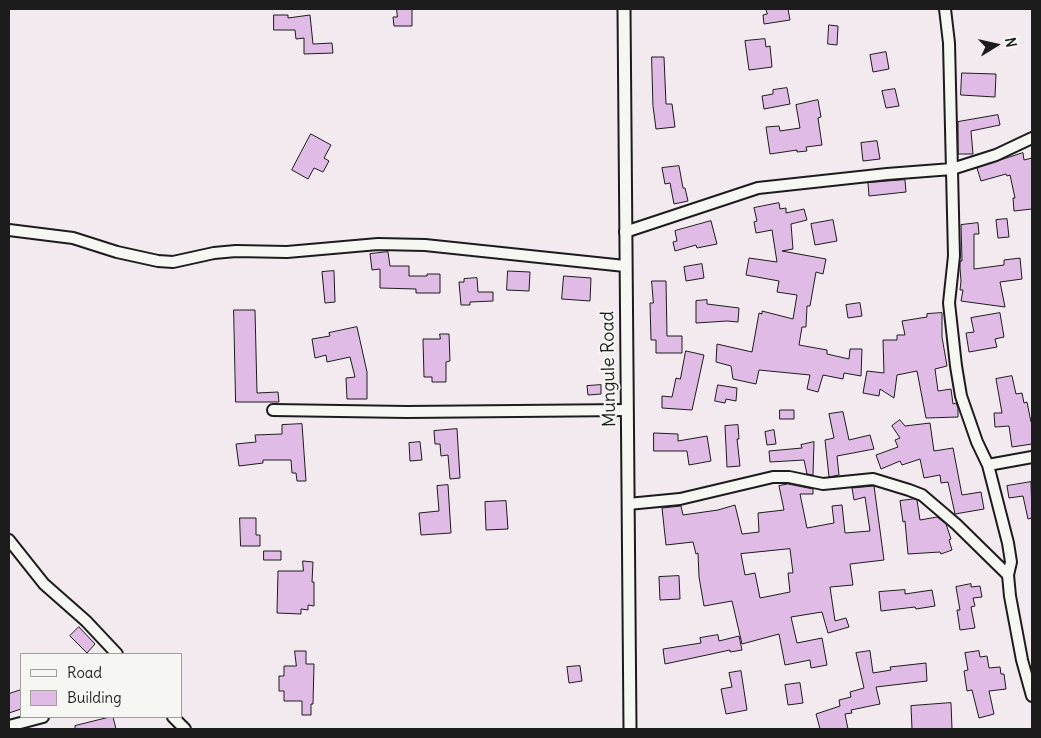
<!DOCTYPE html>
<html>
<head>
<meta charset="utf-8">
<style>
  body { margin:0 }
  #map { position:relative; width:1041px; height:738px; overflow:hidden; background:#f2eaef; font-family:Delius,sans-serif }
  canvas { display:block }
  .frame { position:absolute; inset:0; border:10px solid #1c1c1c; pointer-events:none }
  .legend { position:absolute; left:20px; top:653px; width:162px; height:65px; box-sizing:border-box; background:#f6f6f2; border:1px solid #9f9f9c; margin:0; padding:6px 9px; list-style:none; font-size:15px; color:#1c1c1c }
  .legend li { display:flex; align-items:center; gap:10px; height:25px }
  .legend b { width:25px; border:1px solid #9f9f9c }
  .north { position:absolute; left:971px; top:20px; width:50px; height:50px; -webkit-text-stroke:4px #f6f6f2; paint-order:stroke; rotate:80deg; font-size:14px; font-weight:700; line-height:20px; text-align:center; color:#1c1c1c }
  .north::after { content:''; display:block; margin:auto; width:18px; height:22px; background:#1c1c1c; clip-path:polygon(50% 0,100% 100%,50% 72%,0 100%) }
</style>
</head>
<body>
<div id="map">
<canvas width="1041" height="738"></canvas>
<div class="frame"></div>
<ul class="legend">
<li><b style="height:6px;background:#f6f6f2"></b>Road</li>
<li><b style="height:14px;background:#e0bbe5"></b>Building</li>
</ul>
<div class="north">N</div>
</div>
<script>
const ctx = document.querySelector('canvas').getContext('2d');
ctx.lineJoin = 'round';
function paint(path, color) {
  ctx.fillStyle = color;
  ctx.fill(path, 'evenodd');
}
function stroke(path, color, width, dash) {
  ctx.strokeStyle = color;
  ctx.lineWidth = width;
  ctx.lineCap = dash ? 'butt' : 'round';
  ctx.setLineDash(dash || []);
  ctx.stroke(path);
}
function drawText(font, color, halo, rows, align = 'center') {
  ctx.font = font + ' Delius,sans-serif';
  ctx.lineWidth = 4;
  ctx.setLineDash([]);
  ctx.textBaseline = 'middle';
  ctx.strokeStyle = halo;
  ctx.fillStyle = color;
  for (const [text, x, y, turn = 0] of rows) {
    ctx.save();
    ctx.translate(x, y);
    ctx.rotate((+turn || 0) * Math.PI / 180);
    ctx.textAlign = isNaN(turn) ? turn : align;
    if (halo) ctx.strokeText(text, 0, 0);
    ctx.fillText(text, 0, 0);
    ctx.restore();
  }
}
const building = new Path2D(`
  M397,9H412V26H394L393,17H397Z
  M766,9H788L790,20L764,24L763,15L767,14Z
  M274,15H288V18L310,15L313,44L332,43L333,53L304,54V38L296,39L295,30H274Z
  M829,25L838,26L837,45L828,44Z
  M765,39L766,47L770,46L772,67L749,70L745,41Z
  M886,52L889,69L873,72L870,55Z
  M652,57H664L666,104H672L675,127L656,129L653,106Z
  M962,73L996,74L995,97L961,95Z
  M787,88L790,104L764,109L762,96L773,94V90Z
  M895,89L899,106L886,108L882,91Z
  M818,100L821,117L818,118L822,145L806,147L807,151L797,152V150L770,154L766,127L779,126L780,131L800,128L796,105Z
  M998,115L1000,125L971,131L973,154H958V122Z
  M311,134L331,145L324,158L329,161L323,172L314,168L308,179L292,170Z
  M877,141L880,159L863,161L861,143Z
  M1023,153L1024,160L1032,158V209L1014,211L1013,198H1015L1010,175L1007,176L1006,174L981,181L977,168Z
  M679,166L683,188H685L688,201L674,204L670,183L665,184L662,168Z
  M905,180L906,192L869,196L868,183Z
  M779,203L780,209L786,208V213L804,209L807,220L791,224L793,249L782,251L826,259L823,274L816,272L810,306H807L806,327H802L799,345L827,350V354L849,359L850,349H862L861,376L844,373L843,379L823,375L818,392L807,389L810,375L759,370L756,384L733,379L731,366L716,362L717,344L752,352L759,313L762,314V311L793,319L797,295L777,292L779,281L746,275L749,258L777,262L772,230L756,233L754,222L757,221L754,208Z
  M1007,219L1009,237L998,238L996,220Z
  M833,220L837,241L815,245L811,224Z
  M711,221L717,244L697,248L696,245L675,251L673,242L677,241L675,231Z
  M978,223L979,234H974V269L1004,265V260L1020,258L1022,279L1000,282L1005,307L961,301L963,290H960L961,281L960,268V261H962L961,225Z
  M388,252L390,266H409V276H427V274H440V293H416V289L380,288V269L372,270L370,254Z
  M702,264L704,278L686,281L684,267Z
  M334,271L335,302L325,303L322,272Z
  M508,271L530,272L529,291L507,290Z
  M564,276L591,278L590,301L562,299Z
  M477,278L478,292H493V301L470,302V305H461L459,282H464V279Z
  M652,281H666L667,336H682V353H656V340H651L650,303H653Z
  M707,300V304L739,308L738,322L727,321L696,323V301Z
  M860,303L862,316L848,318L846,305Z
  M234,310H255L257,393L278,392L279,402H236Z
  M942,313V337L947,366L935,369L938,391L951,389L953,404L956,403L958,408V417L926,418L917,371L897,375L894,398L880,389L879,396L863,393L867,371L884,373L883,340H897V335H905L902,321L927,317V314Z
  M1000,313L1004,337L995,339L997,347L969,352L966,333L974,332L971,318Z
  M357,327L367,372V399H347L346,378L355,377L350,357L327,362L326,355L315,358L312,339L330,336L329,333Z
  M440,334H449L450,361L446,362V382H432V377H424L423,339H440Z
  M686,351L704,355L692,410L662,408V396L672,397L676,378L680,379Z
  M1012,376L1016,394L1022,393L1024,403L1027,402L1031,422L1032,421V444L1012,447L1009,426L995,427L994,413H1002L996,379Z
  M601,385V394L588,395L587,386Z
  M718,385L737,388L736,401L726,399L725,403L715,401Z
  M780,410H794V419H780Z
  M843,412L849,440L870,435L874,449L837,456L839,475L829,477L825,440L834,438L829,414Z
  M900,420L905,426L930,423L934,451L953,448L962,495L981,492L984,509L955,514L948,482L941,483L940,475L924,478L920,459L902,465L900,461L881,469L876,455L898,447L895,440L900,438L892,426Z
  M302,424L306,481H297L296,473H292L291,460H263V463L239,466L236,444L256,442L255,435L282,434V425Z
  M738,425L739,439H737L740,466L727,467L725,426Z
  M457,429L460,478L450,479L448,455L441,456L440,444H435L434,431Z
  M774,430L776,444L767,445L765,432Z
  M654,433L678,434V441L707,436L711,461L689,465L687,451H654Z
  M420,442L422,460L410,461L409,443Z
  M814,442L813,475L807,474L804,460L770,462L769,451L802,448L801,445Z
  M1031,482L1032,518L1028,519L1023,496L1009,498L1007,486Z
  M788,484L813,489V494H800L807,528L834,523L832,506L842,505L845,533L870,531L865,497L854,500L852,488L874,486L884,560L850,564L853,585L830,587L835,621L846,618L849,627L828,633L822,612L791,617L797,643L822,638L827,665L811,668L810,660L785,665L779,634L742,644L732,601L704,606L699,577L698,553L696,554L693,542L666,545L662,508L681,506L683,515L718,510L735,505L742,534L759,532L758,513L784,510L779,486ZM790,549L793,573H788L790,592L760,598L755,573L745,575L741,554Z
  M448,485L451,533L421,535L419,513L439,511L437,486Z
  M914,499L917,500L920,520L937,517L946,524L951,539L949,540L952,550L941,554L940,552L908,554L905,521L903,522L900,501Z
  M506,501L508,529L486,530L485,502Z
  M240,518H256V535H260V546H241Z
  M264,551H281V560H264Z
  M303,561L313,562L312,582H314V606L308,605V610L301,609V614L277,613L278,571H303Z
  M679,576L680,599L660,600L659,577Z
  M971,584V587L980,586L982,597L973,598L975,606L971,607L975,628L960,630L957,610H960L956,587Z
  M905,590V594L932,590L935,606L916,609L915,607L881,611L879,592Z
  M79,627L95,644L87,653L70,636Z
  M718,635L719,641L739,636L742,650L730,652V650L665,664L663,649L701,643L700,638Z
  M295,651H306V664H314L313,704H311V715H302V701H284V691H279V676H284V666H296Z
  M870,651L873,673L891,670L890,667L926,663L927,681L876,687L880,704L851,710L852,713L845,714L848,729H820L816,714L840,706L839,700L851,697L850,692L864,688L856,653Z
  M979,651L980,657L987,656L989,668L1000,667L1001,674H1004L1006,689L989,691L994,714L979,718L972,690L967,691L964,671L968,670L965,653Z
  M580,666L582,681L569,683L567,667Z
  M741,671L747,710L726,714L721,689L732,687L729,673Z
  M800,683L803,703L788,705L785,685Z
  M21,690V709L9,713V694Z
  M951,703L952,729H912L911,706Z
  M110,717H113L116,729H75V726Z`);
const minor = new Path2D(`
  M945,9L949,43L954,256L949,303L956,366L961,396L977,442L988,465L1008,543L1011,562L1008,575L1010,596L1022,660L1032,696
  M9,230L73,238L117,252L158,261L173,262L214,253L236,251L287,252L378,244L425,245L625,266
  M625,232L758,188L887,174L952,169L996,155L1032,138
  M273,410L407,412L627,410
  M988,465L1032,457
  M628,504L680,499L773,477H789L823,484L873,479L909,490L922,495L956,524L1008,575
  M9,540L44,584L86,621L117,654
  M173,717L185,729
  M9,726L43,717`);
const tertiary = new Path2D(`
  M624,9L630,729`);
const streetNames = [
  ["Mungule Road",609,369,-91]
];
paint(building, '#e0bbe5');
stroke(building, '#1c1c1c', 1);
stroke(minor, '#1c1c1c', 14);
stroke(tertiary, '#1c1c1c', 15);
stroke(minor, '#f6f6f2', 10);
stroke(tertiary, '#f6f6f2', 11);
drawText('18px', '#1c1c1c', '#f6f6f2', streetNames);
</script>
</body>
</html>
